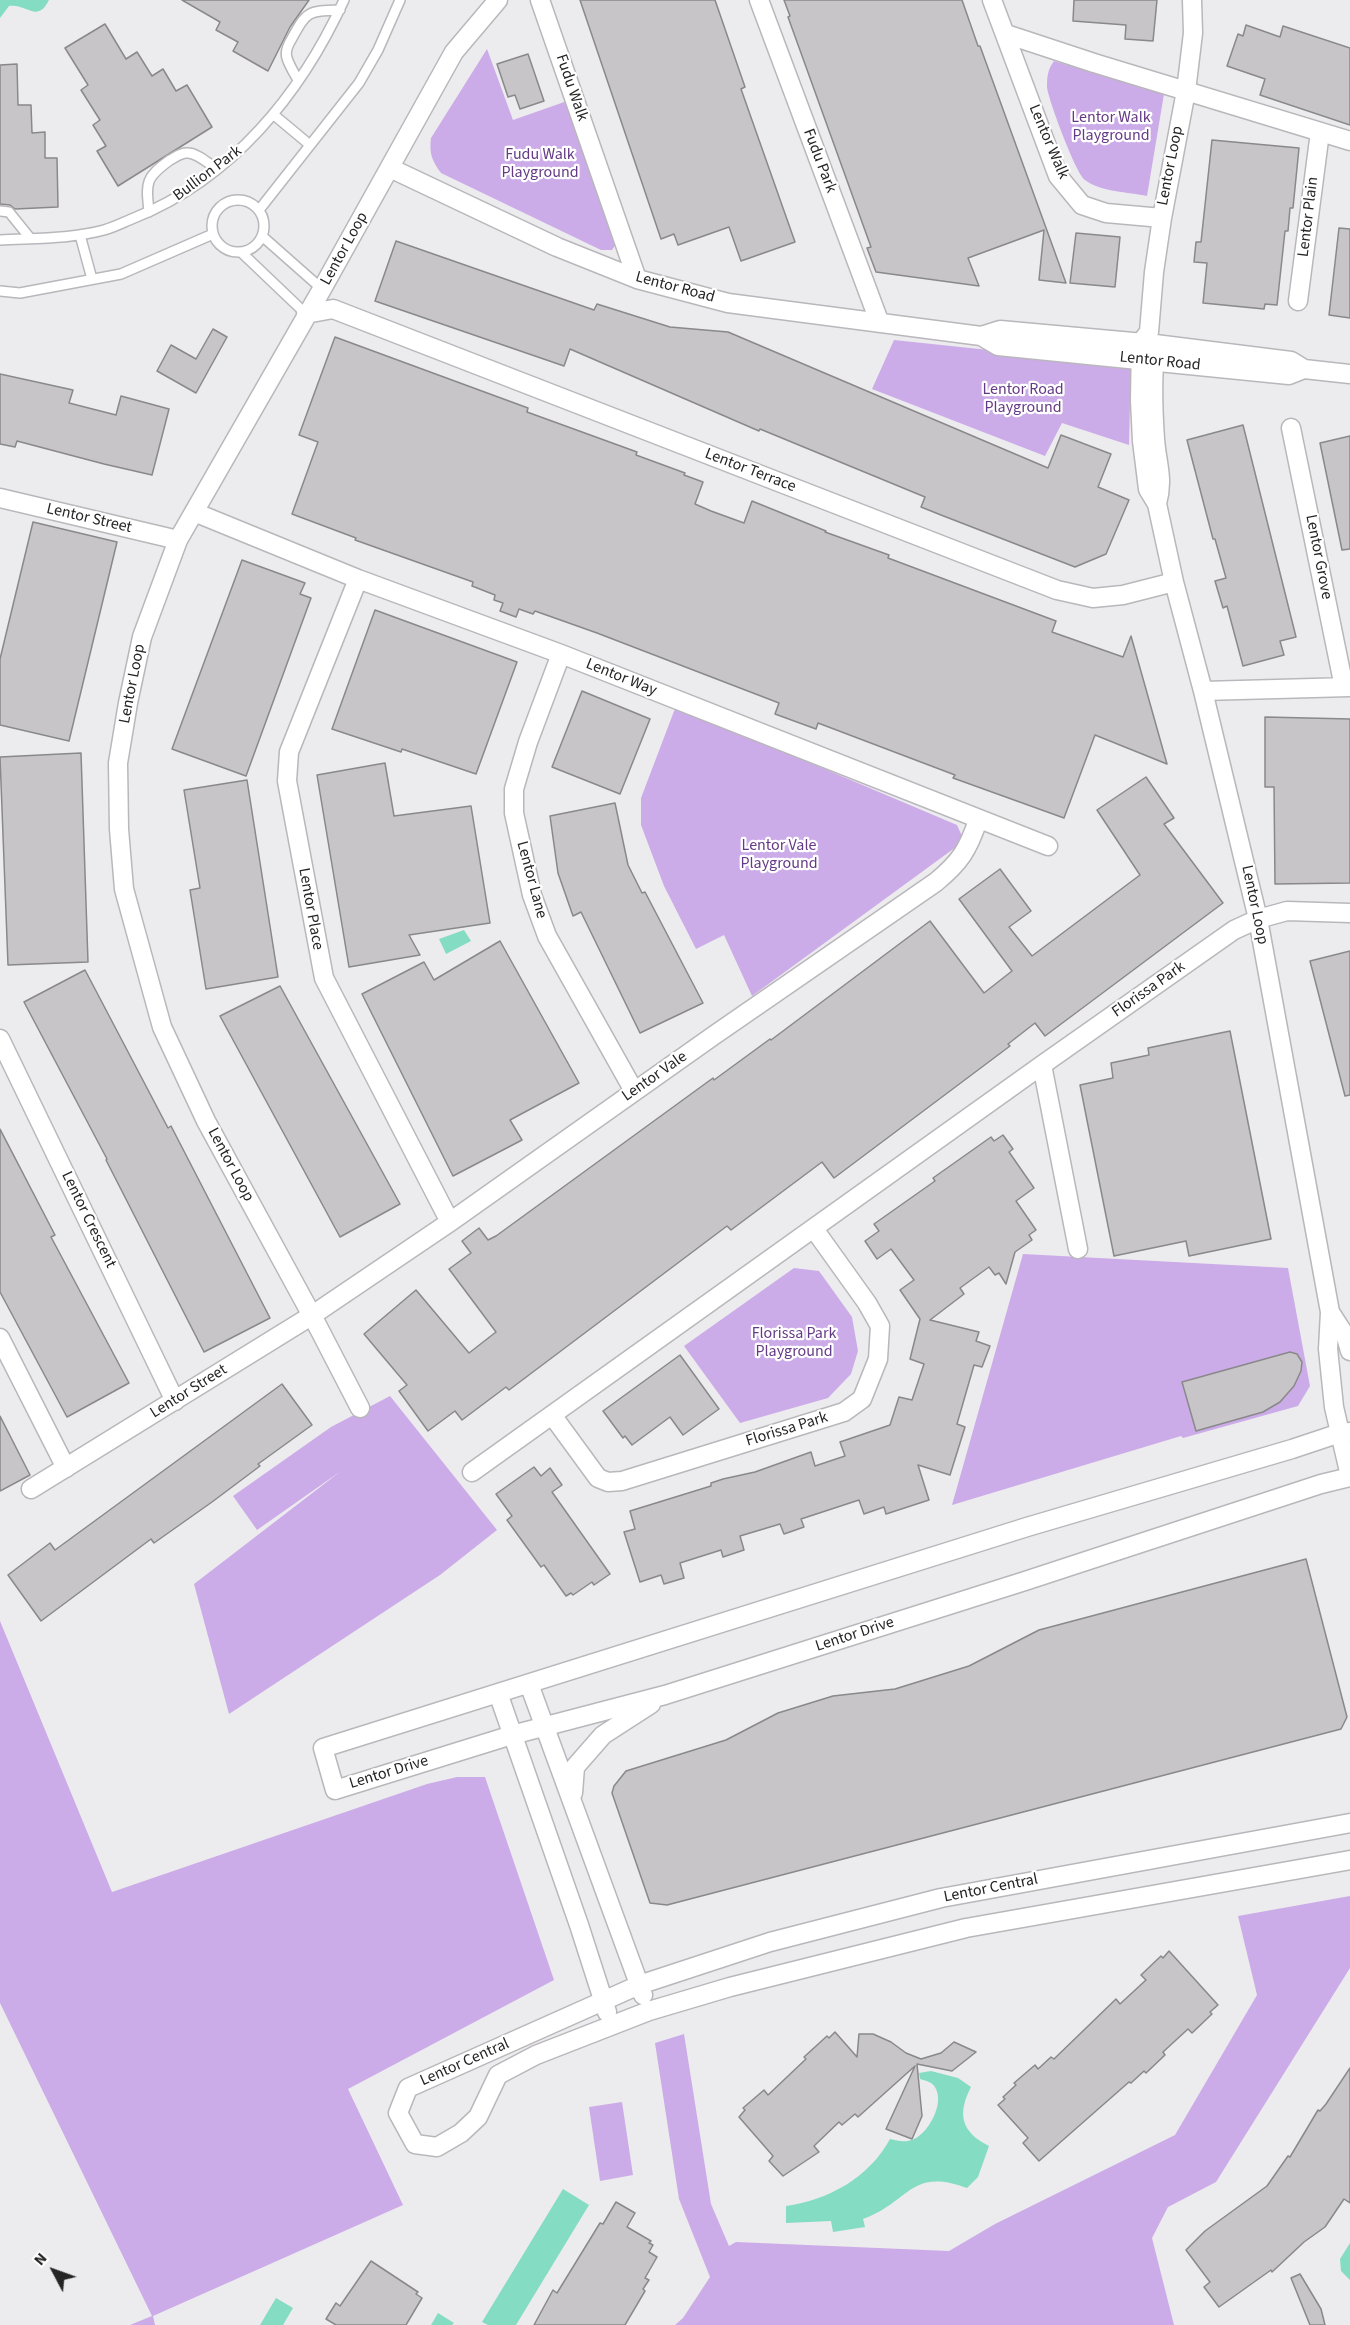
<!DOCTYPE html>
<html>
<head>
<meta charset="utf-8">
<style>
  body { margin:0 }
  #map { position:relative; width:1350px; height:2325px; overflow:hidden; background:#ecebee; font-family:"Source Sans 3",sans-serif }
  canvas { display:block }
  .north { position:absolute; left:24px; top:2241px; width:60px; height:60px; -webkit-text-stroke:4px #fff; paint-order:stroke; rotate:311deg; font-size:16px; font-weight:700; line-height:24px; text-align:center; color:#252526 }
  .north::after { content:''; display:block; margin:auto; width:21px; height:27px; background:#252526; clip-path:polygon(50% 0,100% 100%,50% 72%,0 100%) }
</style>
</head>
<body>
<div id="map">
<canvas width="1350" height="2325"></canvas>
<div class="north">N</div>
</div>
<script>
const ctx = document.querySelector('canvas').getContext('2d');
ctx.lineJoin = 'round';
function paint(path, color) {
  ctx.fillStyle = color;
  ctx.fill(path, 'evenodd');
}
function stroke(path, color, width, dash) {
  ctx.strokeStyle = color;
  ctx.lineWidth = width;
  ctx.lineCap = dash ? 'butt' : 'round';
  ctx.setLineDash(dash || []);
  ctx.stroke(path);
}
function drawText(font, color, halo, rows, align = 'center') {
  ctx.font = font + ' "Source Sans 3",sans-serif';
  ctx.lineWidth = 4.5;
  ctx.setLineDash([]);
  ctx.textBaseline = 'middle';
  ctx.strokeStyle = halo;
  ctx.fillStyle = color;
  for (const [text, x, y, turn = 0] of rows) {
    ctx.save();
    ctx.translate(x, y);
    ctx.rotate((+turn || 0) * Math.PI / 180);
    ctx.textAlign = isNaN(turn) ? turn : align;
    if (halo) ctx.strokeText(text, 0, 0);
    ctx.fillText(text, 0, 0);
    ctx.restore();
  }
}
const green = new Path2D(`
  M487,49L513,120L570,100L618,241L612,250H601L441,173C432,161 429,153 431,138Z
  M1054,61L1164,94L1147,196C1129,192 1100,192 1085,180C1076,174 1048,99 1047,87C1047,76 1048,69 1054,61Z
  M894,340L1131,365L1129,445L1062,423L1045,456L872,389Z
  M676,706L957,825L962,836L956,847L752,996L724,935L696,949L664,886L641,825V798Z
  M1023,1254L1288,1268L1310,1386L1298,1406L1183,1438L1181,1436L952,1505Z
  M794,1268L819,1271L852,1317L858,1351L851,1374L828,1398L740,1423L684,1346Z
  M390,1396L497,1530L440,1575L229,1714L194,1584L341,1471L257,1530L233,1496L331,1427Z
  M0,1621L112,1892L427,1784L457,1777H485L554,1980L348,2089L403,2205L153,2316L155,2325H130L152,2316L0,2003Z
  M1350,1896V1968L1216,2182L1168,2207L1152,2238L1174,2325H675L683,2318L710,2277L679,2199L655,2043L684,2034L711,2204L729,2246L736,2242L949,2251L995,2224L1175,2135L1257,1995L1238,1916Z
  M622,2102L633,2175L600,2181L589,2107Z`);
const water = new Path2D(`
  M0,0H49C37,24 27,3 9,6L0,18Z
  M464,930L471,941L446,954L439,939Z
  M931,2071L958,2078L971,2087C957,2114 961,2132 989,2146L978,2177L967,2188C910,2167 910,2202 863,2219L865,2227L833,2232L831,2221L786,2223V2206C828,2200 869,2178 890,2139C898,2141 906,2143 914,2139C928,2133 944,2105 936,2089C933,2082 927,2081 920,2079L919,2073Z
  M563,2189L589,2205L516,2325H488L482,2322Z
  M1350,2243V2280L1341,2271L1340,2259Z
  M276,2298L293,2308L283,2325H260Z
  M438,2313L454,2323L452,2325H431Z`);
const building = new Path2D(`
  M182,0H309L290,27L268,71L233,51L238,42L216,30L220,22Z
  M580,0H715L745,87L741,89L795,242L741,261L729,227L678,245L674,234L661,239Z
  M784,0H962L978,46H980L1066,283L1039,280L1044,230L968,258L979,286L876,272L867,248L871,247L788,17L790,16Z
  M1074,0H1157L1153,41L1125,39L1126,25L1073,21Z
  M105,24L126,59L137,52L152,76L163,69L176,91L187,85L212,127L118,186L97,151L106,146L93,125L100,120L81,90L88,85L65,48Z
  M1246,25L1280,37L1283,26L1350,48V125L1260,95L1265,79L1227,66L1238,34L1243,36Z
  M528,54L544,101L520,109L515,95L508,97L497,64Z
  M17,64L18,105H31L32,133L45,132V158H57L58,207L15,209L10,205L0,204V65Z
  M1212,140L1299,148L1293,208H1290L1288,231H1285L1277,305L1265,304L1264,309L1203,303L1207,263L1194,262L1196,242H1201Z
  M1339,228L1350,229V318L1329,315Z
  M1076,233L1120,237L1115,287L1070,283Z
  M396,241L594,310L597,304L670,327L728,332L1048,468L1061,435L1111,454L1098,487L1129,500L1106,554L1075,567L941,515L921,507L925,497L760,429L759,431L570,349L564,366L375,301Z
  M213,329L227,337L196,393L157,371L171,345L196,359Z
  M335,337L528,408L527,412L637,452L636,455L685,473L684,475L703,482L695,504L711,511L744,523L752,501L826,531L825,532L889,555L888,558L1056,621L1052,632L1123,657L1131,636L1167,764L1095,735L1064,818L953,778L955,775L818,723L816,729L775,714L779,703L597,633L535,611L533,614L519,609L516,617L500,611L503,603L494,600L495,595L472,586L473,582L355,540L356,538L292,514L318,442L299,435Z
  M0,374L73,390L69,403L116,415L121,396L169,409L152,475L104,464L17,441L15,447L0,444Z
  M1243,425L1296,637L1280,641L1284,655L1243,666L1227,606L1223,608L1215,581L1226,578L1215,539H1213L1187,440Z
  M1350,436V549L1342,550L1320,443Z
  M33,522L117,542L69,741L0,725V659Z
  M242,560L305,583L300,594L311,598L246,776L172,749Z
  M375,610L517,662L476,774L402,749L401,752L332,729Z
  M582,691L650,719L620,794L552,767Z
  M1265,717L1350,719V883L1275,884L1274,787H1265Z
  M81,753L88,962L8,965L0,757Z
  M385,763L394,816L471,806L490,923L409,935L420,955L349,967L317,775Z
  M1146,777L1174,818L1164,824L1223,903L1045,1036L1035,1023L1008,1044L1010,1046L834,1178L822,1162L731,1230L727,1226L509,1390L506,1387L462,1420L455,1411L428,1431L399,1391L407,1385L364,1334L416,1290L469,1353L496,1332L449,1269L471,1253L462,1241L479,1228L488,1240L496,1236L713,1078L714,1080L770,1039L771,1040L930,921L984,993L1012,971L959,899L1000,869L1031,911L1009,927L1032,956L1140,875L1097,810Z
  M247,780L278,977L206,989L190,890L200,888L184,790Z
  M615,803L628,865L642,893L645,892L703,1003L640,1033L581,912L573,916L558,873L550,816Z
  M500,941L579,1083L510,1120L522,1140L453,1176L362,994L424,962L434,980Z
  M1350,951V1095L1345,1096L1310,961Z
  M85,970L168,1128L171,1126L270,1318L204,1352L106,1160L107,1159L24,1002Z
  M280,986L400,1204L340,1237L220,1016Z
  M1230,1031L1271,1239L1189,1256L1186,1241L1114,1256L1080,1085L1113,1078L1111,1063L1149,1055L1148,1048Z
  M0,1129L55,1235L51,1237L129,1383L67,1417L0,1292Z
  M1003,1135L1013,1149L1009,1152L1034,1188L1016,1201L1036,1230L1029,1235L1032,1240L1015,1252L1006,1284L999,1273L995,1275L989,1267L960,1288L964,1294L930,1320L979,1332L976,1341L990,1346L982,1367L974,1365L957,1424L965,1427L950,1475L918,1465L929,1500L886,1514L884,1507L864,1514L859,1500L801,1519L804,1527L784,1534L780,1524L740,1536L744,1550L723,1557L721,1550L680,1563L684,1578L664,1584L661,1575L640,1582L624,1532L635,1529L630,1511L711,1486V1483L723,1479L755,1472L811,1452L815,1466L845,1456L840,1442L890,1425L899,1397L912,1400L924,1364L910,1359L920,1319L900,1290L914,1280L891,1249L877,1259L865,1241L879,1231L874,1224L935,1181L933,1178L991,1137L994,1141Z
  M1290,1352L1297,1354L1302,1362L1301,1371L1294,1386L1280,1402L1263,1412L1196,1431L1182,1382Z
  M680,1355L719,1409L683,1435L670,1417L632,1445L625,1436L623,1438L603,1411Z
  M282,1384L312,1425L258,1464L260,1466L212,1502L154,1543L151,1539L41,1621L8,1575L50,1543L55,1550Z
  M0,1416L30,1475L0,1491Z
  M534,1467L541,1476L550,1468L562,1485L552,1492L610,1574L594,1585L592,1582L573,1595L571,1593L566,1596L544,1565L541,1567L507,1520L512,1516L496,1494Z
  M1306,1559L1347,1717L1341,1729L667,1905L650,1903L612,1793L614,1786L626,1771L726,1740L778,1713L833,1696L895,1689L969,1666L1039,1630Z
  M1169,1951L1218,2005L1210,2012L1212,2014L1192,2033L1188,2029L1163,2052L1165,2055L1146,2073L1144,2071L1131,2083L1129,2082L1039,2161L1023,2143L1028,2138L998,2105L1005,2099L1003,2097L1016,2085L1014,2083L1035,2065L1038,2069L1051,2057L1054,2059L1116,1999L1120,2004L1146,1980L1141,1975L1161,1956L1163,1958Z
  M835,2032L857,2057L859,2034H873L891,2042L906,2053L921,2059L941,2053L954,2042L976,2052L952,2071L917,2064L922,2116L912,2139L886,2129L915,2066L858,2117L855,2114L842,2125L839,2122L814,2146L819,2152L783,2176L769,2161L773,2156L739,2117L745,2110L743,2108L764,2090L768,2095L806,2059L804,2057L827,2036L829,2038Z
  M1350,2068V2203L1344,2199L1325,2227L1304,2242L1272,2272L1271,2270L1219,2307L1204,2287L1210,2282L1186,2250L1205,2231L1267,2186L1288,2156L1290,2157L1318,2110L1320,2111L1326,2104Z
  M616,2202L635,2213L627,2227L651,2241L649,2243L653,2245L649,2252L657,2257L645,2278L649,2280L643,2289L645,2291L625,2325H534L553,2290L557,2293L600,2223L603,2224Z
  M371,2261L418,2292L416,2294L422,2298L406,2325H336L326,2319L336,2303L340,2306Z
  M1300,2274L1321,2309L1325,2325H1310L1291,2278Z`);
const service = new Path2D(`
  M298,80C294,73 289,65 287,58C285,52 288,45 291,40C307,11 307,11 340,10
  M274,115L310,145
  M212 226a26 26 0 1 1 52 0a26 26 0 1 1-52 0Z
  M259,210L359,83L378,50L400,0
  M0,211L9,212L30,238
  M149,212C146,182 145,178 170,160C176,157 181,152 188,153C197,153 209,164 217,169
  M80,235L92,279
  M262,236L322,289
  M0,240C34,238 71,239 104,230C115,227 124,222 134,218C232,179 301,94 344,0
  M241,252L306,314
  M0,291L20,293L121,274L213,234`);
const minor = new Path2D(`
  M540,0L637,279
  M759,0L879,321
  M992,0L1058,176L1082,205L1106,213L1162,218
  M1192,0L1193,33L1186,91L1162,218L1154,272L1149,332L1141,342L1140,400L1142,441L1148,489L1157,504L1174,582L1203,691L1258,919L1330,1312L1328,1349L1334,1407L1350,1476
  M1006,34L1094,63L1350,141
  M390,168L557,247L637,279L728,303L981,336L998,346L1289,375L1304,369L1350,374
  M1298,301L1320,132
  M306,314L333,309L1057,590L1093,598L1123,595L1174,582
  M981,336L1000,330L1155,344L1291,361L1304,369
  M1155,351C1152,380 1153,410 1155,439C1157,465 1164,478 1157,504
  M1291,428L1344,687
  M0,498L178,540
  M194,512L358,579L561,654L1048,846
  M358,579L289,752L287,781L324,978L450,1222
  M561,654L528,742L514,789V813L532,895L547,936L634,1091
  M1203,691L1350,687
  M0,1039L175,1401
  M1042,1065L1078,1249
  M1330,1312L1346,1337L1350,1351
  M0,1338L66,1468
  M360,1408L316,1323L206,1121L162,1027L124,889L119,829L118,763L128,703L142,637L178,540L322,289L454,52L498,0
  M552,1415L598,1478L608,1482L622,1481L844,1412L862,1399L878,1359L880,1326L867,1303L814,1229
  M1350,1432L1340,1433L1292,1449L1027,1527L323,1748L335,1790L512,1735L665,1695L1025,1581L1321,1484L1350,1477
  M472,1472L1042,1065L1234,930L1258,919L1287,911L1350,913
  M31,1489L311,1316L450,1222L713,1036L936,882C960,862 968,850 978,820
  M529,1684L643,1995
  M498,1693L579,1925L607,2012
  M573,1793L575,1767L603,1735L651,1704
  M1350,1823L941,1898L770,1942L639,1985L408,2088L398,2113L415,2144L437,2147L461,2133L478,2117L498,2075L536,2055L649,2011L730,1987L966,1928L1350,1860`);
const streetNames = [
  ["Fudu Walk",571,88,71],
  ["Lentor Walk",1048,142,67],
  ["Fudu Park",819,161,69],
  ["Lentor Loop",1171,166,-79],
  ["Bullion Park",208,174,-37],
  ["Lentor Plain",1309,217,-83],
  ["Lentor Loop",345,249,-61],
  ["Lentor Road",675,288,15],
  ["Lentor Road",1160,362,6],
  ["Lentor Terrace",750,471,21],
  ["Lentor Street",89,519,13],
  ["Lentor Grove",1318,557,79],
  ["Lentor Way",621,678,22],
  ["Lentor Loop",133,684,-79],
  ["Lentor Lane",531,880,75],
  ["Lentor Loop",1254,905,78],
  ["Lentor Place",310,909,80],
  ["Florissa Park",1149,990,-35],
  ["Lentor Vale",655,1077,-35],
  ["Lentor Loop",230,1165,62],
  ["Lentor Crescent",88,1220,64],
  ["Lentor Street",189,1392,-32],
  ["Florissa Park",787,1430,-17],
  ["Lentor Drive",855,1635,-18],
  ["Lentor Drive",389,1773,-17],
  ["Lentor Central",991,1889,-11],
  ["Lentor Central",465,2063,-24]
];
const parkNames = [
  ["Lentor Walk",1111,118],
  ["Playground",1111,136],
  ["Fudu Walk",540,155],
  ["Playground",540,173],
  ["Lentor Road",1023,390],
  ["Playground",1023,408],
  ["Lentor Vale",779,846],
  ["Playground",779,864],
  ["Florissa Park",794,1334],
  ["Playground",794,1352]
];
paint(green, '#ccace8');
paint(water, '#84ddc3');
paint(building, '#c7c5c8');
stroke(building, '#89888a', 1.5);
stroke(service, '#b9b7bb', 12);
stroke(minor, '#b9b7bb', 21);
stroke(service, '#fff', 9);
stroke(minor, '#fff', 18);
drawText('16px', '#252526', '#fff', streetNames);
drawText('16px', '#653a85', '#fff', parkNames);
</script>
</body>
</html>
